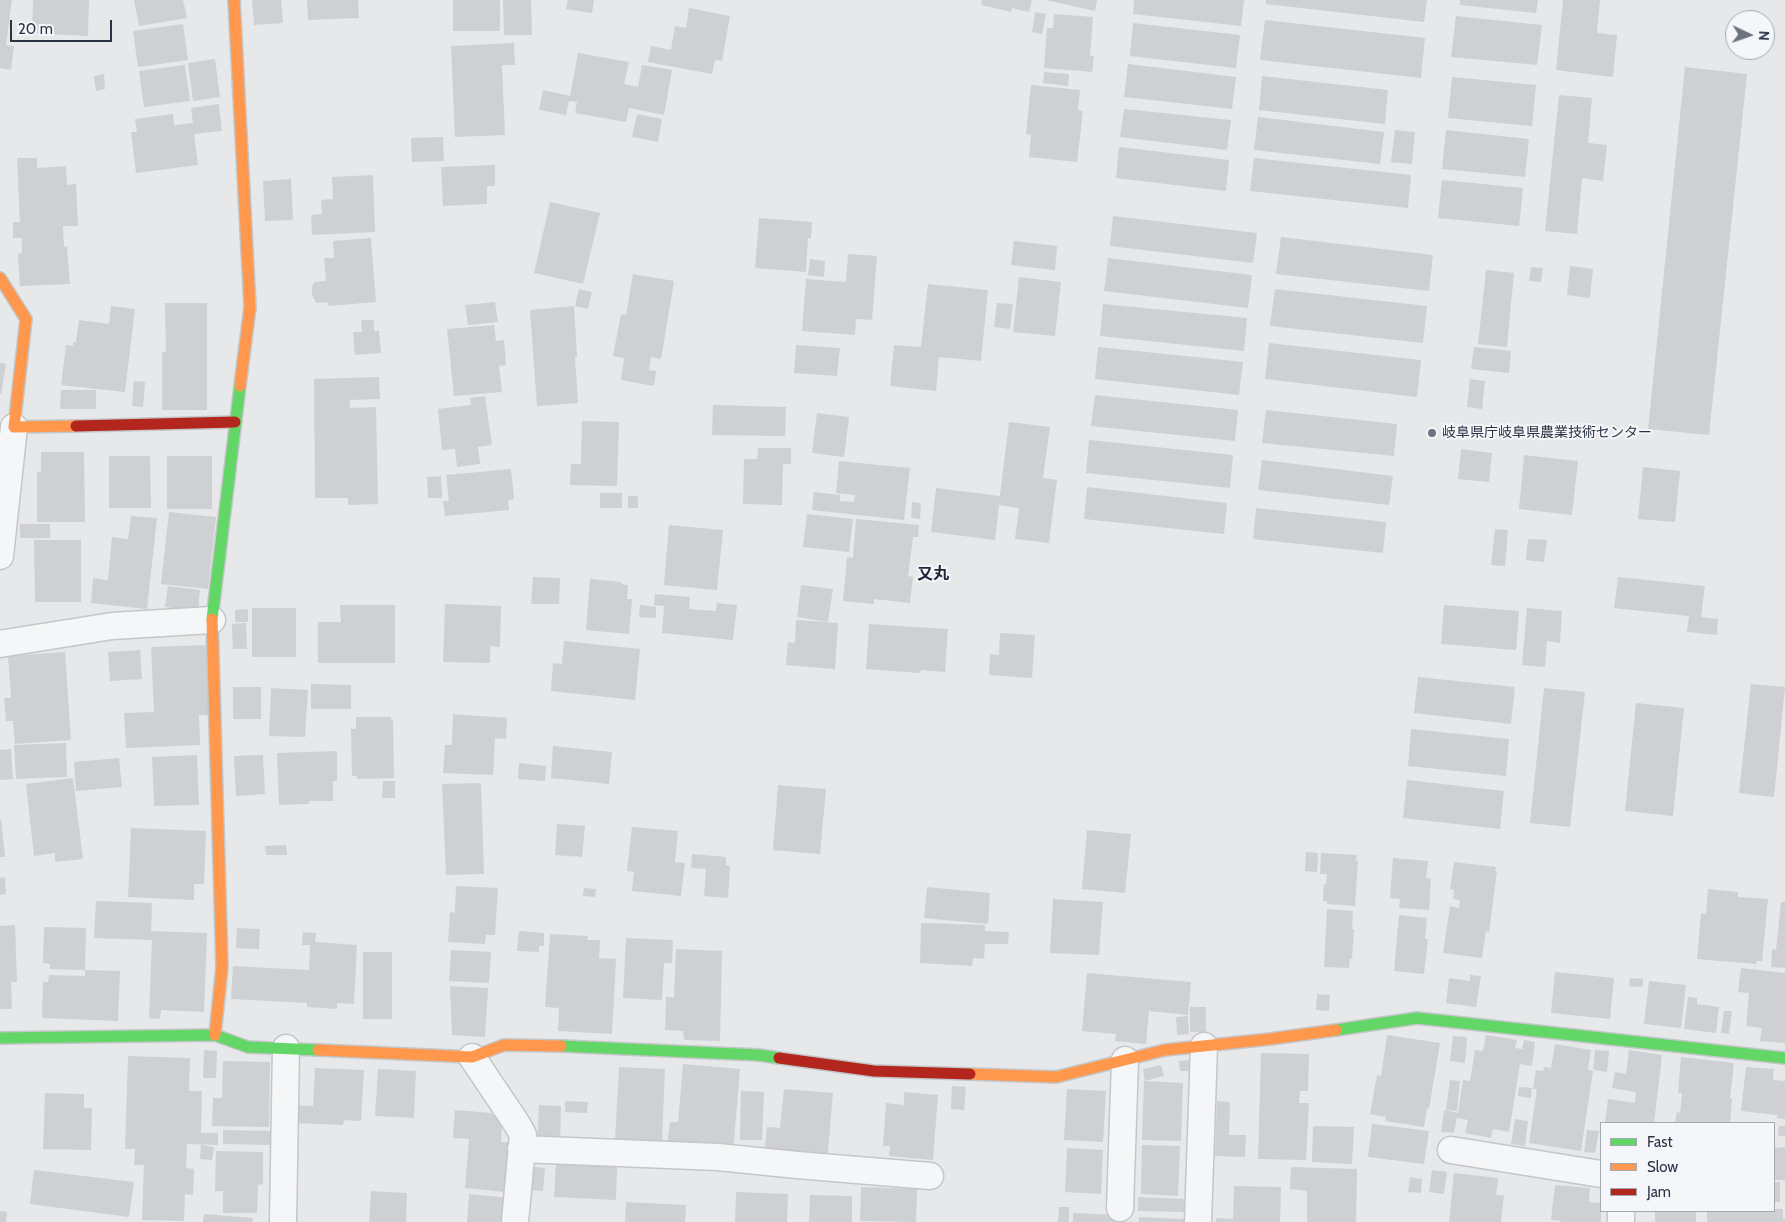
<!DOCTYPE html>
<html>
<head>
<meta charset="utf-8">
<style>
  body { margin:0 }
  #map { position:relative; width:1785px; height:1222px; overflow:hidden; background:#e6e8ea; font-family:Cabin,sans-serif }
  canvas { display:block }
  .legend { position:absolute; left:1600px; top:1122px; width:175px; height:90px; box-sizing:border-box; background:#f4f6f9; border:1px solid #a4a8b1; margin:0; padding:6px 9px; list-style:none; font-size:15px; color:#2b3445 }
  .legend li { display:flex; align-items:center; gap:10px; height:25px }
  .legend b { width:25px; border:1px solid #a4a8b1 }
  .north { position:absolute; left:1725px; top:10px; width:50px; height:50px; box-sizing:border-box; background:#f4f6f9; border:1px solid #a4a8b1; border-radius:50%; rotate:93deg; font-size:14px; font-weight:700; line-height:20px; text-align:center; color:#2b3445 }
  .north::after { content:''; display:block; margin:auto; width:18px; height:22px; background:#6c737f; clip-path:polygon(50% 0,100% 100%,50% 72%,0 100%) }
  .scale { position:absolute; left:10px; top:20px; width:102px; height:22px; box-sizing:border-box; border:2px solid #2b3445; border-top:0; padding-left:6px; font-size:15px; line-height:18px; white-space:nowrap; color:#2b3445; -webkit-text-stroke:4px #f4f6f9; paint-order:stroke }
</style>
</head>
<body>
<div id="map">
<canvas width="1785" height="1222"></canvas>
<ul class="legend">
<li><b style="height:6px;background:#63d668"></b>Fast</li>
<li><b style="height:6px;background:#ff974d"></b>Slow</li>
<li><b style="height:6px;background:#b3261e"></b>Jam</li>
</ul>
<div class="north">N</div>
<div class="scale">20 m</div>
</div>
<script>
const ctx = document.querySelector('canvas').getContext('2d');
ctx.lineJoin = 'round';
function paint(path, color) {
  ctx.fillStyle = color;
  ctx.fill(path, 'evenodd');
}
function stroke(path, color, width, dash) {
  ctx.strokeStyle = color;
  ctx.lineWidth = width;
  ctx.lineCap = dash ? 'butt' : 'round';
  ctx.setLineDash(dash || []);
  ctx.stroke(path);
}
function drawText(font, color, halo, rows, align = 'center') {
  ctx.font = font + ' Cabin,"Noto Sans JP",sans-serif';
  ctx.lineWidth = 4;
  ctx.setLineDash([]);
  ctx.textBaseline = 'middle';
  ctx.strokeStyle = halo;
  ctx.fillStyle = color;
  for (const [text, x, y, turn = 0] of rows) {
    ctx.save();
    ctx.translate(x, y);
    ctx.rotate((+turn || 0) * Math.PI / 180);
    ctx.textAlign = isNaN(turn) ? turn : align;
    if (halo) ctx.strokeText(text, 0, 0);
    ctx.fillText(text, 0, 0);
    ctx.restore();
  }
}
const building = new Path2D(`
  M0,0H12L6,45L14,46L11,70L0,68Z
  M33,0H89L88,36L32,33Z
  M134,0H183L187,18L139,26Z
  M252,0H281L283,23L254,25Z
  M307,0H358L359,18L308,20Z
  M453,0H500V31H453Z
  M503,0H531L532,35H504Z
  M568,0H594L592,13L566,9Z
  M982,0H1032L1029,12L1012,8L1011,12L981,5Z
  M1046,0H1097L1095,11Z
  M1134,0H1244L1241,26L1133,14Z
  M1266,0H1427L1424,22L1266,4Z
  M1460,0H1538L1536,13L1460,5Z
  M1563,0H1600L1597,33L1617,35L1613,77L1556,70Z
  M689,8L730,16L722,61L715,60L712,74L648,62L651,46L671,50L675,26L686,28Z
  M1035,12L1046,14L1042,34L1032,32Z
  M1054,14L1093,17L1090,56H1094L1092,72L1044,68L1047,28H1053Z
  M1456,16L1542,25L1537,65L1451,57Z
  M1265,20L1425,38L1421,78L1260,60Z
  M1133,23L1240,35L1236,68L1130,56Z
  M183,24L188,60L138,67L133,31Z
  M514,43L515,65H502L505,135L455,137L451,46Z
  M578,53L629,62L624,84L638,87L642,65L672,70L664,115L629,108L626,122L575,113L577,102L569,101L566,115L539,110L543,90L570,96Z
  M215,59L220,97L193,101L188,63Z
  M1128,64L1236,77L1232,109L1124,97Z
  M185,65L190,101L144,107L139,71Z
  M1685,67L1747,74L1709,435L1648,429Z
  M1044,72L1069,74L1068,86L1043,83Z
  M104,74L105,89L96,91L94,76Z
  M1262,76L1388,90L1385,124L1259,110Z
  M1452,77L1536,85L1532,126L1448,118Z
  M1031,85L1080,90L1078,110L1083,111L1077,162L1029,157L1031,135L1026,134Z
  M1559,95L1592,98L1588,143L1607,145L1603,181L1582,178L1577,234L1545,231Z
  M219,104L222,131L194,134L198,165L136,173L131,132H137L135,119L173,114L174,125L193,123L191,108Z
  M1124,109L1231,120L1227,150L1120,137Z
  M637,114L662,119L658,142L632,137Z
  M1258,117L1384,132L1380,164L1254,150Z
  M1395,130L1415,132L1412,164L1391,162Z
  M1446,130L1529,139L1525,177L1442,169Z
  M443,137L444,161L412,162L411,138Z
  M1119,147L1229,160L1226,191L1116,178Z
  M17,158H37V168L66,166L67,185L76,184L78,226H63L64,247L67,246L70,284L20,286L18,254L22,253V238H13V222H20Z
  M1254,158L1411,175L1408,208L1250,191Z
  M495,165V186H487V204L443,206L441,167Z
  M373,175L375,232L312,235L311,215L322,214L321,200L333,199L332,177Z
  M291,179L293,220L265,221L263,181Z
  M1442,180L1523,188L1519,226L1438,218Z
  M550,202L600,213L583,284L534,273Z
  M1113,216L1257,233L1253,263L1110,246Z
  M759,218L812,222L811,238H808L806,272L755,268Z
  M1281,237L1433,255L1429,291L1276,274Z
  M371,238L376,302L328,306V302L316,303L312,295V287L314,282L326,281L324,258H334L333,241Z
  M1014,241L1057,246L1055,270L1011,265Z
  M848,254L877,256L872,320L856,319L855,335L802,331L806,279L846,282Z
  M1108,258L1252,275L1248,308L1104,291Z
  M810,259L825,261L824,277L808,275Z
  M1570,266L1593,269L1590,298L1567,295Z
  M1531,267L1543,268L1541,282L1529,281Z
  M1486,270L1514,273L1507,347L1478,344Z
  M633,274L674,281L661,359L651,357L649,370L656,371L654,386L621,380L624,358L613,356L621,314L626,315Z
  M1019,277L1061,282L1055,336L1013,332Z
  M928,284L988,290L981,361L939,357L936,391L890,386L894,345L921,347Z
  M579,289L592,292L588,309L575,306Z
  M1275,289L1427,306L1423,343L1270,326Z
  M495,302L498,322L468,325L465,305Z
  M165,303H207V410H162V352H166Z
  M997,303L1013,304L1010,329L994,327Z
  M1103,304L1247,318L1244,351L1100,336Z
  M111,306L135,309L125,392L61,385L66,345L73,346V342H76L79,320L109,324Z
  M574,306L577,357H575L578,403L537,406L530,310Z
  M361,320H374V331H379L381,353L355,355L353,332H362Z
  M494,325L496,341L504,340L506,365L499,366L502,392L454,396L447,329Z
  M1269,343L1421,360L1417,397L1265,379Z
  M796,345L840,348L837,376L794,373Z
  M1098,347L1243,362L1239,395L1095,379Z
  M1474,347L1511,351L1509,373L1471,369Z
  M0,363L6,364L1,394H0Z
  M379,377L380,399L350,400V408L376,407L378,504L348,505V498H315L314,379Z
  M1470,379L1485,381L1482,409L1467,407Z
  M134,381L145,382L143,407L132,406Z
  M61,390H96V409H60Z
  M1095,395L1238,410L1235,441L1091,426Z
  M485,396L492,445L478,447L480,464L457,467L455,449L442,450L438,409L471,405L470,398Z
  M713,405L786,407L785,436L712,435Z
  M1266,410L1397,424L1394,456L1262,443Z
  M817,413L849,417L844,457L812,453Z
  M582,421L619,422L617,486L570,485L571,464H581Z
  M1009,422L1050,427L1043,478L1057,480L1049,543L1015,539L1019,508L999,505L995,540L931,532L936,488L1000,496Z
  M1089,440L1233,455L1230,488L1086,473Z
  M758,448H791V464H783L782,505L743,504L744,459H757Z
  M1461,449L1492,453L1489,482L1458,479Z
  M41,452H84L85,522H37V472H41Z
  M1524,455L1578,461L1572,515L1519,509Z
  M109,456H150L151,508H109Z
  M167,456H212V509H167Z
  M1262,460L1393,476L1389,505L1258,490Z
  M839,461L910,468L904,520L812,510L814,492L840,495V501L854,502L855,495L836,493Z
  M1643,467L1680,471L1675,522L1638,519Z
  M511,469L514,499L508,500L509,510L445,516L443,501H449L446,475Z
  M441,476L442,498H428L427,477Z
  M1087,487L1227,503L1224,534L1084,519Z
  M600,493H622V508H600Z
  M628,496H638V508H628Z
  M912,502L921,503L920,519L911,518Z
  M1256,508L1386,522L1383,553L1253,539Z
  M169,512L216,517L208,589L161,584Z
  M807,514L853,519L849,552L803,547Z
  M131,516L157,518L147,609L91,603L93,578L108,580L112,537L128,539Z
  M856,519L919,525L918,537H913L908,576L913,577L910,603L874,599V604L843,601L847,557L853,558Z
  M20,524H50V538H20Z
  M669,525L723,530L717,590L664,585Z
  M1495,529L1508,530L1505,566L1491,565Z
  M1528,539L1547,540L1544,562L1526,560Z
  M34,540H81V602H35Z
  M533,577L560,578L559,604H531Z
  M1618,577L1705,586L1701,617L1718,619L1717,635L1687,632L1689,616L1614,608Z
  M590,579L621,582V584L628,585L627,599H632L629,634L586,630Z
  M801,585L833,589L828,622L797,617Z
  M168,586L200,590L198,611L165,607Z
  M655,594L690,597L689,609L716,611L717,603L737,605L733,640L662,633L664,606L654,605Z
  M445,604L501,606L500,647L490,646V663L443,662Z
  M340,605H395V663H318V622H341Z
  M640,605L656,607V618L639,617Z
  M1444,605L1519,611L1516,650L1441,644Z
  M252,608H296V657H252Z
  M1527,608L1562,611L1560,643L1547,641L1545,667L1522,665Z
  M248,609V622H235V610Z
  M796,620L838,623L835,669L786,665L788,642L795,643Z
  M246,623L247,649H233L232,624Z
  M869,624L948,629L945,672L921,670L920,673L866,669Z
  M1000,633L1035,635L1032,678L989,675L990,654L999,655Z
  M564,641L640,649L635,700L551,691L553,663L562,664Z
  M206,645L209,715H199L200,745L126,748L124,713L154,712L151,647Z
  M140,650L142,679L110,681L108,652Z
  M65,652L71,740L15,744L13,721H6L4,698H11L8,656Z
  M1418,677L1515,687L1511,724L1414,713Z
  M311,684L351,685V709H311Z
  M1751,684L1785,687L1774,797L1739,793Z
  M233,687H261V719H233Z
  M271,688L308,690L305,737L269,736Z
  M1544,688L1585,692L1570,827L1530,823Z
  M1636,703L1684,708L1673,816L1625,811Z
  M453,714L507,718L506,739L495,738L493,775L443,773L445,745H452Z
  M356,717H391L390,719L393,720L394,778L357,779V776H352L351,729H356Z
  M1411,729L1509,739L1506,776L1408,766Z
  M66,743L67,777L16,779L14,745Z
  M553,746L612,752L609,784L551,778Z
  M11,749L13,779L0,780V750Z
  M337,751V781H333V801H309V804L279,805L277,753Z
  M197,755L199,805L154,806L152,757Z
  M263,755L265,794L236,796L234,756Z
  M119,758L122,787L76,791L74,762Z
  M519,763L546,766L545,781L518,779Z
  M73,778L83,859L55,862V853L34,856L26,784Z
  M1407,780L1504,791L1500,829L1403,818Z
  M383,781H395V798H382Z
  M481,783L484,874L446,875L442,784Z
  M778,785L826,789L820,854L773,850Z
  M0,819H1L5,857H0Z
  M557,824L585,826L582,857L555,855Z
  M632,827L678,831L675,862L685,863L681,896L632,891L634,872L627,871Z
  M131,828L206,831L204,884H194V900L128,897Z
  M1087,830L1131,834L1125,893L1082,889Z
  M286,845L287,855H266L265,846Z
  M1306,852L1318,853L1317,872L1305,871Z
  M1321,853L1357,855L1356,861H1358L1355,906L1327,904V901H1323L1324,884H1326L1327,874H1320Z
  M692,854L726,857V865L730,866L728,898L704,896L706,869L691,868Z
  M1393,858L1428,861L1426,878L1431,879L1429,910L1399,908L1400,899L1390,898Z
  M1454,862L1496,867L1495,871H1497L1489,932L1486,931L1482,958L1443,953L1450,906L1459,908L1460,900L1453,899L1454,890L1450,889Z
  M5,877L6,894L0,895V878Z
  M456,886L498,888L495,935H486L485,944L448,942L450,912L455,913Z
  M927,887L990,893L988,924L924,918Z
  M584,888L596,889L595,897L583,896Z
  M1708,889L1738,892V897L1768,899L1762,961H1757L1756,964L1697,959L1701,913L1706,914Z
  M1053,899L1103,902L1099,955L1050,953Z
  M96,901L152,903L151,931L207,933L204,1012L161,1010L160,1019L149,1018L152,940L94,938Z
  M1781,902H1785V968L1771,967L1772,949L1776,950Z
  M1327,909L1353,911L1352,929H1354L1352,959H1350L1349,968L1324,967Z
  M1399,915L1427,918L1425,939H1428L1424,974L1394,971Z
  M921,923L985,925V931L1009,932L1008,944H985L984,959L973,958L972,966L920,963Z
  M15,925L17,982H11L12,1009H0V926Z
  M44,927L86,928L85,970L50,969V964L43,963Z
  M237,928L260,929L259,949L236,948Z
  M519,931L544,933V946H539V952L517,951Z
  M303,932L316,933L315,942L357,945L354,1004L337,1003V1009L307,1007V1003L231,999L233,966L309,970L310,945H302Z
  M550,934L588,936L587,940H600L599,958L616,959L612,1034L558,1031L559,1008L545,1007Z
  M626,938L673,940L672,963H664L662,1000L623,998Z
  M676,949L722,951L720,1041L684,1040L683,1031L665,1030L666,997H674Z
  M451,950L491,952L489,983L449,981Z
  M363,952H392V1019H363Z
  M1741,968L1785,973V1043L1760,1041L1762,1028L1746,1026L1749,993L1738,992Z
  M85,970L120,971L118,1021L42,1018L43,982H48L49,975L85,976Z
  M1555,972L1614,978L1610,1019L1551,1013Z
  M1087,973L1191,982L1188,1015L1149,1011L1146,1044L1115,1041L1116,1034L1082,1031Z
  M1470,975L1481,976L1476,1007L1446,1003L1449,978L1470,981Z
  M1630,978L1643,979V987L1629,986Z
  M1649,981L1686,985L1681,1028L1644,1024Z
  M450,986L488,988L485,1037L452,1035Z
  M1317,994L1330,995L1329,1011L1316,1010Z
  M1688,997L1697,998V1004L1719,1007L1716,1033L1684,1029Z
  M1190,1007H1206V1032H1190Z
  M1724,1011H1732L1729,1034L1721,1033Z
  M1188,1016L1189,1034L1177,1035L1176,1017Z
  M1387,1035L1440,1043L1429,1109L1427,1108L1424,1127L1385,1121L1386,1117L1370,1114L1377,1075L1381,1076Z
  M1486,1035L1517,1040L1515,1048L1522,1049L1524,1040L1535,1042L1532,1066L1520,1064L1509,1132L1493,1129L1491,1138L1465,1133L1468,1120L1457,1118L1454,1133L1441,1132L1444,1110L1458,1113L1463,1080L1470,1081L1475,1050L1483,1051Z
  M1453,1036L1467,1037L1465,1063L1450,1061Z
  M1555,1044L1591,1050L1588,1070L1593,1071L1581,1151L1529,1143L1537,1089H1533L1536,1070L1543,1071L1544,1067L1551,1068Z
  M204,1050L217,1051L216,1078H203Z
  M1595,1050L1609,1051L1607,1072L1593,1070Z
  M1629,1050L1662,1055L1654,1123H1605L1608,1099L1635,1103L1636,1092L1612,1088L1615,1072L1626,1074Z
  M1261,1053L1309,1054L1308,1091H1300L1299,1103H1309L1306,1160L1258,1159Z
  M128,1056L190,1058L189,1091H202L201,1133H218V1145L187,1144L186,1168L194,1169L193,1195L185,1194L184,1221L142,1220L144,1165H134L135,1149H125Z
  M1681,1057L1734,1063L1730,1098H1732L1730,1123H1675L1677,1112L1680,1113L1682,1093H1678Z
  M1190,1060L1191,1071H1180L1179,1061Z
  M223,1061L270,1062L269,1127L212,1126L213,1098H222Z
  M683,1064L740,1069L733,1153L667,1147L670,1122H678Z
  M1161,1065L1164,1076L1145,1081L1143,1069Z
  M619,1067L665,1069L662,1142L615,1140Z
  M1746,1067L1774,1069L1773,1080L1785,1081V1119L1777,1118V1115L1741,1111Z
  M315,1068L364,1070L361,1121L344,1120L343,1125L291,1123L292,1105L313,1106Z
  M378,1069L416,1071L414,1118L375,1116Z
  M1450,1080L1460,1081L1457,1111L1446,1110Z
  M1144,1081L1183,1083L1181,1141L1142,1140Z
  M952,1086L966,1087L964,1110L951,1109Z
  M1519,1087L1532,1088L1531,1098L1518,1096Z
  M784,1089L833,1093L827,1162L764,1157L767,1127L780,1128Z
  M1067,1089L1106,1091L1103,1142L1064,1140Z
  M741,1091L764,1092L762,1140H740Z
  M904,1092L938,1095L933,1160L889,1156L890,1146H883L886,1103L904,1105Z
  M45,1093L84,1094V1108H92L91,1150L43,1149Z
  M565,1101L588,1102L587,1113L565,1112Z
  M1217,1101L1230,1102L1229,1135H1246L1245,1157L1215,1156Z
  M539,1105L561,1106L560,1146L537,1144Z
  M455,1110L491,1113L502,1122L501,1142H509L505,1192L465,1188L469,1139L453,1138Z
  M1515,1119L1528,1121L1525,1146L1511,1144Z
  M1372,1124L1429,1131L1424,1164L1368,1157Z
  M1313,1126L1354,1127L1352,1164L1312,1162Z
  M1779,1126H1785V1136H1778Z
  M223,1130L273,1131L272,1145L223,1144Z
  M1587,1130L1599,1131L1595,1153L1584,1152Z
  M201,1145L214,1147L212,1160L200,1159Z
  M1142,1145L1180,1146L1178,1196L1141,1194Z
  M1785,1147V1180H1774V1148Z
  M1067,1148L1103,1150L1101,1194L1065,1192Z
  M216,1151L263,1152V1184L258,1185L257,1213H223V1191H215Z
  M556,1164L617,1166L616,1200L554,1197Z
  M533,1167L545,1168L543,1191L531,1190Z
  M1291,1167L1357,1169L1356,1222H1307V1191L1290,1189Z
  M34,1170L134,1182L129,1217L30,1204Z
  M1432,1170L1447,1172L1444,1194L1429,1192Z
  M1454,1173L1498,1178L1496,1195H1504L1501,1222H1449Z
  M1410,1177L1422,1179L1421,1193L1408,1192Z
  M1774,1182H1780V1202H1774Z
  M1555,1185L1590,1188L1589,1202L1601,1203V1222H1561V1221L1551,1220Z
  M1234,1186L1281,1187L1280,1222H1216V1218L1233,1219Z
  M861,1187L917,1189L916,1222L860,1221Z
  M371,1191L407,1193L406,1222H369Z
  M736,1192L788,1194L787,1222H735Z
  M469,1194L510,1198L508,1222H467Z
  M810,1195L852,1196V1222H809Z
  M1138,1197L1184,1199V1212L1138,1211Z
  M626,1202L686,1205L685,1222H625Z
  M1059,1207H1069V1222H1058Z
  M1774,1209H1783V1219H1785V1222H1707V1211H1774Z
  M0,1211L7,1212L6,1222H0Z
  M1655,1211H1696V1222H1655Z
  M1073,1213L1116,1215V1222H1073Z
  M204,1214L253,1218L252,1222H203Z
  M1139,1217L1185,1219L1184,1222H1139Z`);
const street = new Path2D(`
  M0,556L14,427
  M0,644L112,626L212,620
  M472,1057L517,1124L523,1135L515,1222
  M521,1149L718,1157L797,1165L930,1176
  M1451,1150L1601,1174
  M1120,1208L1125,1060
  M1621,1211V1222
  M283,1222L286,1048
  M1198,1222L1204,1046`);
const fast = new Path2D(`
  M212,619L240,386
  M1336,1030L1417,1018L1785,1058
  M0,1038L215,1035L248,1047L318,1050
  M561,1046L759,1055L779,1058`);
const slow = new Path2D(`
  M234,0L250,307L240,386
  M0,278L26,319L14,427L76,426
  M212,619L222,967L215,1035
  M318,1050L472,1057L504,1045L561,1046
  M970,1074L1056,1077L1165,1050L1270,1039L1336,1030`);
const jam = new Path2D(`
  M76,426L235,422
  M779,1058L874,1071L970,1074`);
const markers = [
  [1432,433,5,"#6c737f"]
];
const poiNames = [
  ["岐阜県庁岐阜県農業技術センター",1442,433]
];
const quarterNames = [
  ["又丸",933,574]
];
paint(building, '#ced0d3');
stroke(street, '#c4c6c8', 29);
stroke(fast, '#c4c6c8', 14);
stroke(slow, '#c4c6c8', 14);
stroke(jam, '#c4c6c8', 14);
stroke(street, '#f5f6f7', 26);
stroke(fast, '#63d668', 11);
stroke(slow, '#ff974d', 11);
stroke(jam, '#b3261e', 11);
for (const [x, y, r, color] of markers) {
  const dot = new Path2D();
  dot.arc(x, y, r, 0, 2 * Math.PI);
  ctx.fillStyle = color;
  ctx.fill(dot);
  stroke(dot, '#f4f6f9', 2);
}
drawText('14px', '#2b3445', '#f4f6f9', poiNames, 'left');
drawText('bold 16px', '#1d2536', '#f4f6f9', quarterNames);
</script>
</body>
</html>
